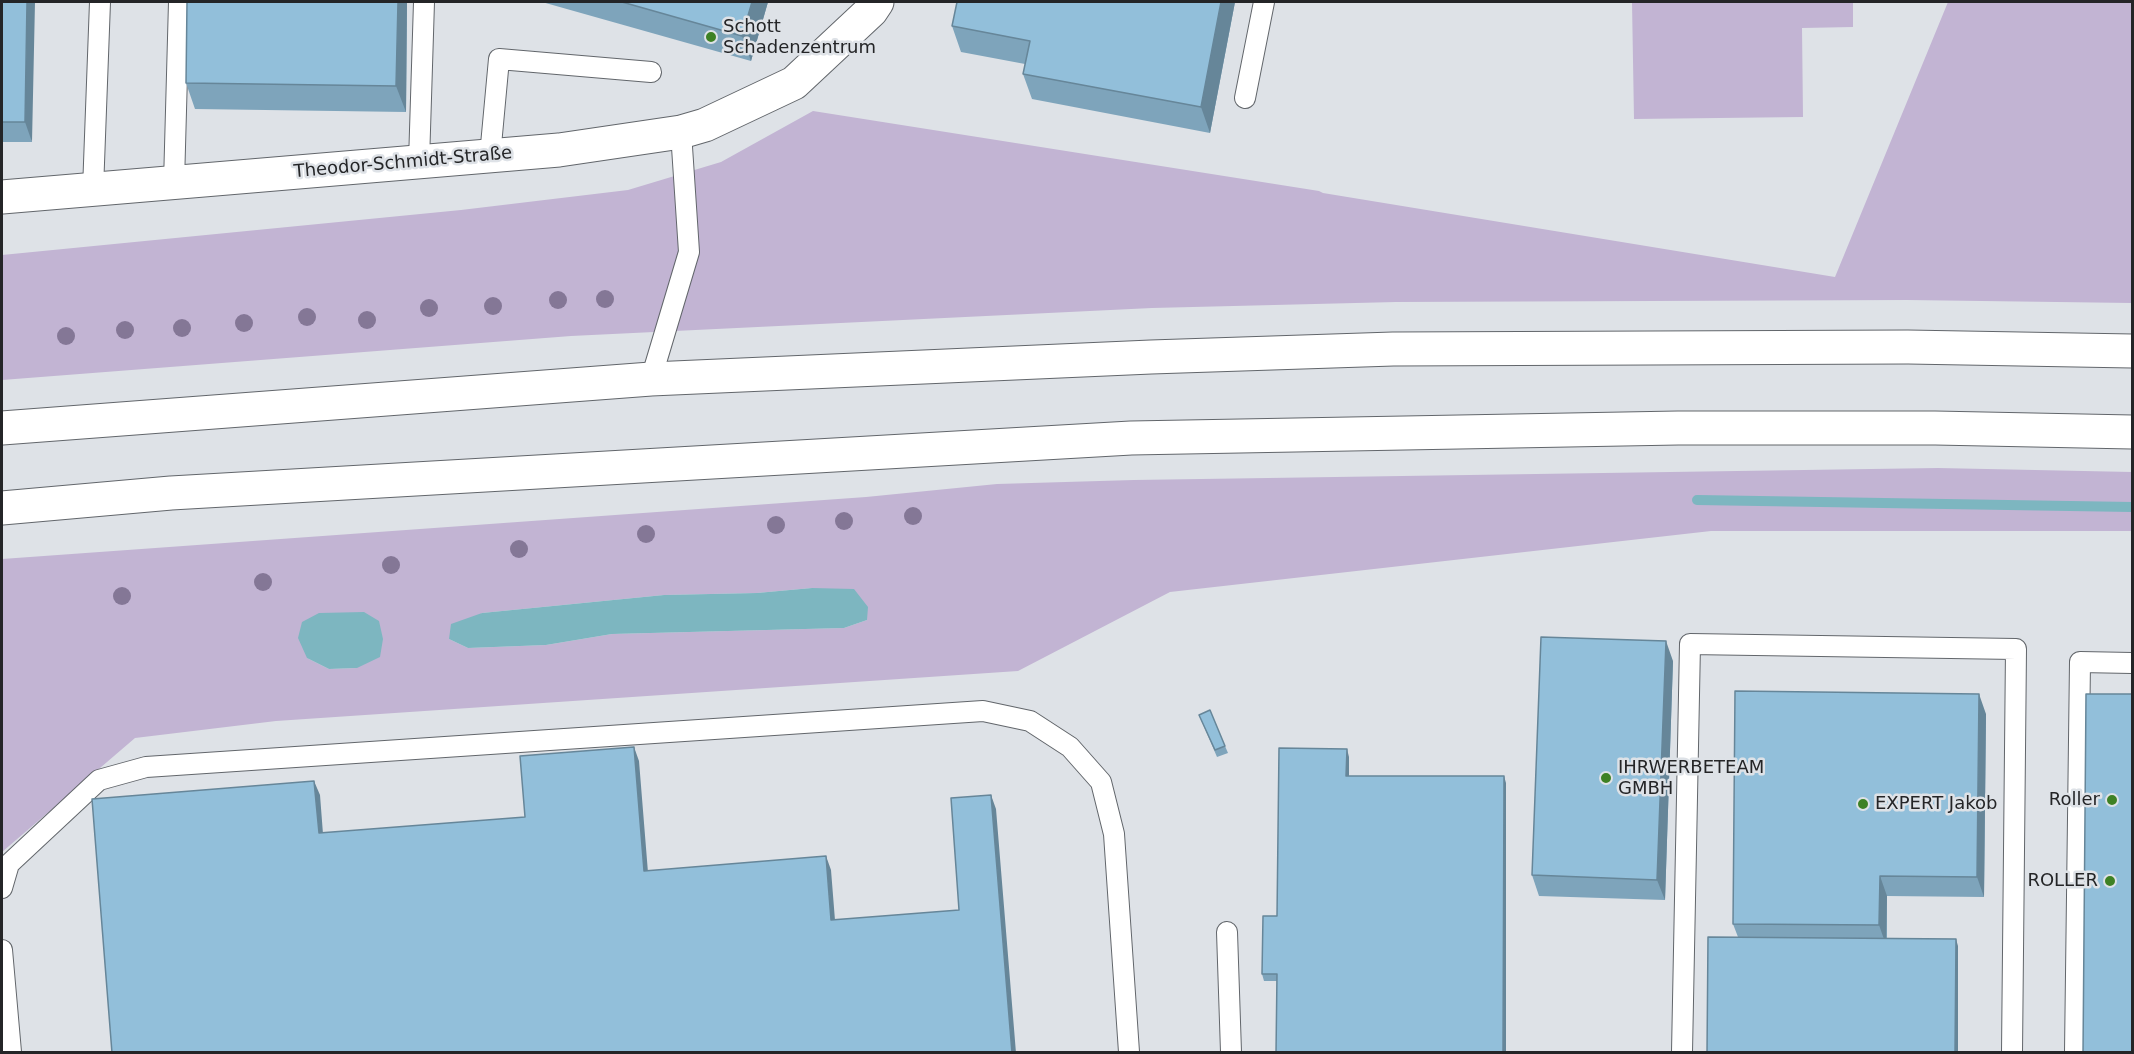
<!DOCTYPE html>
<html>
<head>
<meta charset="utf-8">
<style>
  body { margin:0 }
  #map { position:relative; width:2134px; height:1054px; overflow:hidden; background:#dee2e7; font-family:"DejaVu Sans",sans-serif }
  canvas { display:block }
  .frame { position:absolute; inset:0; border:3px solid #242527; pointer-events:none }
</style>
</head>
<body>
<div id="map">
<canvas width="2134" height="1054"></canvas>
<div class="frame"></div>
</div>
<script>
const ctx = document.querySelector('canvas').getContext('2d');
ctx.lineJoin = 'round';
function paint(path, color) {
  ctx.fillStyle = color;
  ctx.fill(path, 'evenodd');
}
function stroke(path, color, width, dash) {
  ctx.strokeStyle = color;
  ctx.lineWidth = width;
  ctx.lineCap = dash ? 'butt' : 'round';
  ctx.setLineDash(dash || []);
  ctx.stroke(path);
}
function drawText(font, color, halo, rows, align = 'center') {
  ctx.font = font + ' "DejaVu Sans",sans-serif';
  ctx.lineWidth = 5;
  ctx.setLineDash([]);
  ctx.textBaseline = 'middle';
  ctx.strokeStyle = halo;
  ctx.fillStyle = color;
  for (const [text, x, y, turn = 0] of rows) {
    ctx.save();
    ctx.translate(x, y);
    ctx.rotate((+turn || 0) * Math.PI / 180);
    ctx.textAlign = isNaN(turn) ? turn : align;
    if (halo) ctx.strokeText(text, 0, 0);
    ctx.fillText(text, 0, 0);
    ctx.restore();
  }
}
const green = new Path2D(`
  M1632,2H1853V27L1802,28L1803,117L1634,119Z
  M1948,2H2132V303L1907,300L1396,302L1152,308L571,336L2,380V255L461,210L628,190L721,162L813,111L1319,191L1323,193L1835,277Z
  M1938,468L2132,472V531H1711L1170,592L1018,671L276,721L135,738L2,852V559L866,497L997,484L1134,480ZM812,588L867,620L844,628L612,634L546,645L468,648L449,639L482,613L664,595L757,593ZM307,658L357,668L329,669Z`);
const water = new Path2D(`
  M812,588L854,589L868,607L867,620L844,628L612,634L546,645L468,648L449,639L451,624L482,613L664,595L757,593Z
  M364,612L379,621L383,639L380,657L357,668L329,669L307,658L298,638L302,622L319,613Z`);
const stream = new Path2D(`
  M1697,500L2132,507`);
const lane = new Path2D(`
  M1245,98L1264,2
  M490,156L499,59L651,72
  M419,162L424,2
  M174,183L179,2
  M93,190L100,2
  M651,379L689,252L681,132
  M2,888L9,864L99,780L146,767L983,711L1030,721L1070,747L1101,782L1114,834L1129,1052
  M1227,932L1231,1052
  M2,950L11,1052
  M1682,1052L1690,644L2016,649L2012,1052
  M2075,1052L2080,662L2132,663`);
const secondary = new Path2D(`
  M2,197L559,150L681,132L705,125L794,83L871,11L877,2`);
const highway = new Path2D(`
  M2,428L651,379L1151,357L1393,349L1908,347L2132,351
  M2,508L171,493L1131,438L1678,428H1935L2132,432`);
const trees = [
  [605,299],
  [558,300],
  [493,306],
  [429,308],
  [307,317],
  [367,320],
  [244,323],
  [182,328],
  [125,330],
  [66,336],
  [913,516],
  [844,521],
  [776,525],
  [646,534],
  [519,549],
  [391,565],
  [263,582],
  [122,596]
];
const wall = new Path2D(`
  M2,2L32,142H2Z
  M407,2L406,112L195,109L186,83Z
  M542,2H768L751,61Z
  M1235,2L1210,133L1032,99L1023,74L1025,64L961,52L952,26Z
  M1673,661L1665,900L1539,896L1532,875Z
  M1986,714L1984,897L1887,896V938L1958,946V1053H1707L1738,937L1733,924Z
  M1199,715L1225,746L1228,753L1217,757Z
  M1349,757V776L1506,783L1277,981H1264L1262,974Z`);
const shadedWall = new Path2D(`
  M27,2H35L32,142L25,122Z
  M398,2H407L406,112L396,86Z
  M752,2H768L751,61L742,36Z
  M1221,2H1235L1210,133L1201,107Z
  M1666,641L1673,661L1665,900L1657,880Z
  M1979,694L1986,714L1984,897L1977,877Z
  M634,747L639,761L649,885L644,871Z
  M1347,749L1349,757V783L1346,776Z
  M1504,776L1506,783V1053H1503Z
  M314,781L320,795L324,847L319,833Z
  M991,795L996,809L1016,1053H1012Z
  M826,856L831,870L836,933L831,920Z
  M1880,876L1887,896L1886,945L1879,925Z
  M1956,939L1958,946V1053H1955Z`);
const building = new Path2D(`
  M2,2H27L25,122H2Z
  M187,2H398L396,86L186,83Z
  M622,2H752L742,36Z
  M957,2H1221L1201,107L1023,74L1030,41L952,26Z
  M1541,637L1666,641L1657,880L1532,875Z
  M1735,691L1979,694L1977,877L1880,876L1879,925L1733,924Z
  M2086,694H2133V1053H2083Z
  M1210,710L1225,746L1215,750L1199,715Z
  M634,747L644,871L826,856L831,920L959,910L951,798L991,795L1012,1053H112L92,799L314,781L319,833L525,817L520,756Z
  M1279,748L1347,749L1346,776H1504L1503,1053H1276L1277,974H1262L1263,916H1277Z
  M1708,937L1956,939L1955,1053H1707Z`);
const markers = [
  [711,37,6,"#3e8124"],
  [1606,778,6,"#3e8124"],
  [2112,800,6,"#3e8124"],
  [1863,804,6,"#3e8124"],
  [2110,881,6,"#3e8124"]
];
const poiNames = [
  ["Schott",723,27],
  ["Schadenzentrum",723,48],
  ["IHRWERBETEAM",1618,768],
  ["GMBH",1618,789],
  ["Roller",2100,800,"right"],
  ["EXPERT Jakob",1875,804],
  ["ROLLER",2098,881,"right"]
];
const streetNames = [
  ["Theodor-Schmidt-Straße",403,163,-5]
];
paint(green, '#c2b4d3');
paint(water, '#7db6c0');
stroke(stream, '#7db6c0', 10);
stroke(lane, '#62666b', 22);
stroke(secondary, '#62666b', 35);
stroke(highway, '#62666b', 35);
stroke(lane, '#fff', 20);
stroke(secondary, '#fff', 33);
stroke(highway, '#fff', 33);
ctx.fillStyle = '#847796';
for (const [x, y] of trees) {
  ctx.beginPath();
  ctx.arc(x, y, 9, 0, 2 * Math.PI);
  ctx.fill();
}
paint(wall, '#7ea4bb');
paint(shadedWall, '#668699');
paint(building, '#92bfda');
stroke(building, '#668699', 1.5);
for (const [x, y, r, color] of markers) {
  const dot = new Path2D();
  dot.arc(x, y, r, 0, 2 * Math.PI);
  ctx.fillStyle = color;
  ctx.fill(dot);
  stroke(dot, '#dee2e7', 2);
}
drawText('18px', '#242527', '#dee2e7', poiNames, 'left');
drawText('18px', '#242527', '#dee2e7', streetNames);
</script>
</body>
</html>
